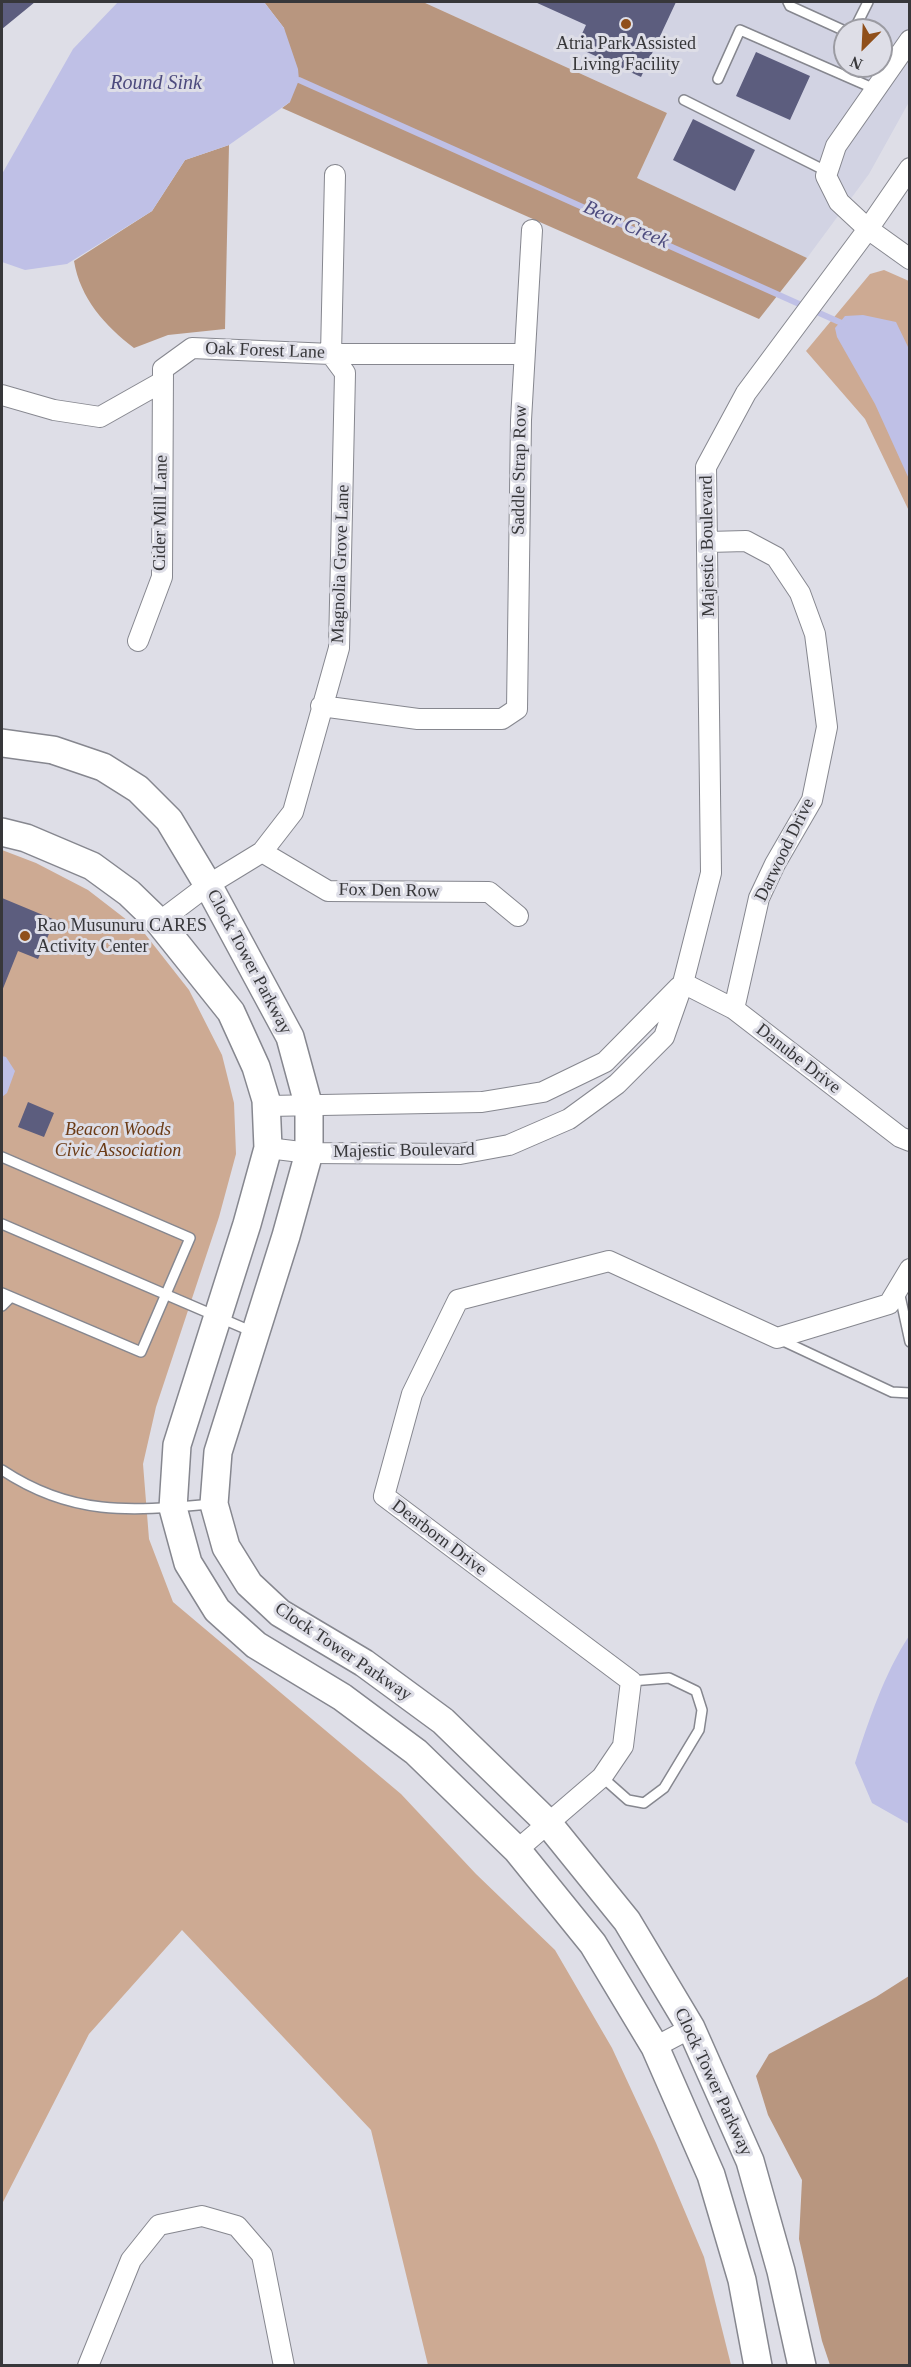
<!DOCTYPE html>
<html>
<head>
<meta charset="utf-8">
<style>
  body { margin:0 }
  #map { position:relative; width:911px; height:2367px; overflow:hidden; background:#dedee7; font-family:Georgia,serif }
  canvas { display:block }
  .frame { position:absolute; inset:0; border:3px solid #37373a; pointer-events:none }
  .north { position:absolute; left:833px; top:18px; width:60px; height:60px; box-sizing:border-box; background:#dedee7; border:2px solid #9b9ba2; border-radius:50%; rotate:204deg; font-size:16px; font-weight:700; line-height:24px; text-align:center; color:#37373a }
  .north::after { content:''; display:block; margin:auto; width:21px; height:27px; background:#904f1a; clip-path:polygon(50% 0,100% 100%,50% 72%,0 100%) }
</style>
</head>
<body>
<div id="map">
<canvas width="911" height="2367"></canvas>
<div class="frame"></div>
<div class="north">N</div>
</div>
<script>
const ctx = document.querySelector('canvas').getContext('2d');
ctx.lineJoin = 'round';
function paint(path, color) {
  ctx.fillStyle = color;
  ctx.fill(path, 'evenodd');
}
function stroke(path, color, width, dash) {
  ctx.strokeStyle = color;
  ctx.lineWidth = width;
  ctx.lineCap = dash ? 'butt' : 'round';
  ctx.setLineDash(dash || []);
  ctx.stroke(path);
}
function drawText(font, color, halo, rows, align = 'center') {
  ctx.font = font + ' Georgia,serif';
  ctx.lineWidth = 6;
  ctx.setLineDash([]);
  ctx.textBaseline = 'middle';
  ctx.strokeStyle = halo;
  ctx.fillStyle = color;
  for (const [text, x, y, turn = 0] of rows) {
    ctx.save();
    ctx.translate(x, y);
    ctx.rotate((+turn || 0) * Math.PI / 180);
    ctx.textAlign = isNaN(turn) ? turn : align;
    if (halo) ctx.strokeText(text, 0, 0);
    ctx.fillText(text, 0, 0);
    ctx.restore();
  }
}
const built = new Path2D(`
  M423,2H909V102L869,174L807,258L637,178L667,113ZM845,30H881V66H845Z`);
const green = new Path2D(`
  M884,270L909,281V511L865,419L806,351L870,274Z
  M2,850L36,863L88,890L145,934L189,990L222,1055L234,1103L236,1154L219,1217L156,1407L143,1464L149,1539L173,1602L401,1794L476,1874L555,1950L612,2048L656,2143L704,2257L731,2365H428L371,2130L182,1930L89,2034L2,2204Z`);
const forest = new Path2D(`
  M264,2H423L667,113L637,178L807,258L759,319L282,108L290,102L284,28Z
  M229,145L225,329L168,335L134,348C105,326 80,298 74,261L152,211L185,160Z
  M909,1976V2365H830L822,2341L799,2239L802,2180L768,2115L756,2076L769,2054L876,1997Z`);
const water = new Path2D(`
  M118,2H264L284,28L298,69L299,80L290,102L229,145L185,160L152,211L67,264L25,270L2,262V174L73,49Z
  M863,315L896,322L909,349V479L875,404L837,337L835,328L845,316Z
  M2,1056L6,1057L15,1071L7,1093L2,1097Z
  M909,1636V1824L872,1803L855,1763C869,1720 884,1674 909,1636Z`);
const stream = new Path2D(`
  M299,80L846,325`);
const building = new Path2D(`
  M2,2H35L2,29Z
  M535,2H676L641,77L576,47L586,25Z
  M756,52L810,76L790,120L736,96Z
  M693,119L755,150L735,191L673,160Z
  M2,898L55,920L38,959L18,951L2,991Z
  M28,1102L54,1113L44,1137L18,1127Z`);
const lane = new Path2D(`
  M788,2L790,6L845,31
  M854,30L868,2
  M881,47L899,55
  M718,79L740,30L875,89
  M684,100L828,172
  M2,1157L190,1238L141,1352L2,1293
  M2,1224L253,1332
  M899,1291L910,1342
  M2,1306L11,1297
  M779,1339L892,1392L910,1393
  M2,1470C73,1517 131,1511 212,1504
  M602,1777L628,1800L644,1803L664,1788L699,1730L702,1710L696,1691L669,1678L631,1681`);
const street = new Path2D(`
  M910,40L836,146L826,176L839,202L868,229L910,259
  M2,395L54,410L100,417L162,382
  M708,542L746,541L776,557L800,593L815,634L827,727L812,800L775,864L759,898L734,1009
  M138,641L162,577L163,369L192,348L331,354H523
  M321,706L418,719H502L517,709L521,420L532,230
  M262,852L328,891L489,892L518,916
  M159,922L208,885L262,852L293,812L339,648L345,373L331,354L335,175
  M683,983L734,1009L900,1137L910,1141
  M268,1106L482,1102L543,1092L605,1062L679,987
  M268,1148L309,1153L460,1154L509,1145L569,1119L617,1084L664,1037L683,983L711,873L706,467L746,393L868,229L910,168
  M517,1850L602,1777L623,1746L631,1681L384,1496L412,1394L458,1300L609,1261L777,1338L889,1304L910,1269
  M655,2047L691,2028
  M88,2366L131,2260L159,2225L202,2216L237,2226L262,2255L284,2366`);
const secondary = new Path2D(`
  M2,743L53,750L103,767L138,789L169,820L208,885L290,1037L309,1107V1153L286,1236L218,1452L214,1504L226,1547L249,1584L280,1613L364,1663L443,1721L547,1822L627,1921L691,2028L750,2161L781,2271L802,2366
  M2,832L26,838L92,866L129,893L159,922L231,1012L256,1067L266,1100L268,1148L247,1224L177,1445L173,1508L188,1563L217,1610L256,1645L342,1697L416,1752L517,1850L593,1944L655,2047L711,2175L742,2280L758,2366`);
const markers = [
  [626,24,6,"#904f1a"],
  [25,936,6,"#904f1a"]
];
const poiNames = [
  ["Atria Park Assisted",626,44],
  ["Living Facility",626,65],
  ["Rao Musunuru CARES",37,926,"left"],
  ["Activity Center",37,947,"left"]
];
const streetNames = [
  ["Oak Forest Lane",265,351,2],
  ["Saddle Strap Row",520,470,-89],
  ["Cider Mill Lane",161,513,-89],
  ["Majestic Boulevard",708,546,-91],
  ["Magnolia Grove Lane",341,564,-88],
  ["Darwood Drive",785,850,-64],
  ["Fox Den Row",389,891,1],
  ["Clock Tower Parkway",249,962,62],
  ["Danube Drive",798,1059,38],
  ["Majestic Boulevard",404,1151,-1],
  ["Dearborn Drive",439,1538,37],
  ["Clock Tower Parkway",343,1652,34],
  ["Clock Tower Parkway",713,2082,65]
];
const parkNames = [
  ["Beacon Woods",118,1130],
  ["Civic Association",118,1151]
];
const waterNames = [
  ["Round Sink",156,84],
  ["Bear Creek",626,225,24]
];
paint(built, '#d2d3e3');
paint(green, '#cdaa93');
paint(forest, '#b8967f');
paint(water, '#bfc0e6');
stroke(stream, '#bfc0e6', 6);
paint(building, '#5c5d7e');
stroke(lane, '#86878f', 12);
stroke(street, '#86878f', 22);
stroke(secondary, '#86878f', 30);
stroke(lane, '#fff', 9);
stroke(street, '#fff', 20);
stroke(secondary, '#fff', 27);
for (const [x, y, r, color] of markers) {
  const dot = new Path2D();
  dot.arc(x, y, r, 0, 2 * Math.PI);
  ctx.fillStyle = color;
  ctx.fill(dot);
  stroke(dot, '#dedee7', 2);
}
drawText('18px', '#37373a', '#dedee7', poiNames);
drawText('18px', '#37373a', '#dedee7', streetNames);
drawText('italic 18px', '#6b3b16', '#dedee7', parkNames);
drawText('italic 20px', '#4d4b7e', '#dedee7', waterNames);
</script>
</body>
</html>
